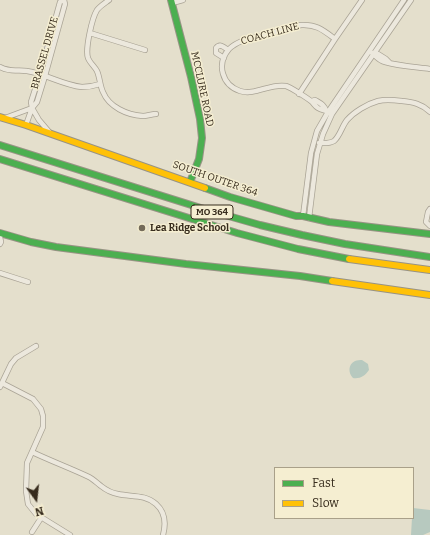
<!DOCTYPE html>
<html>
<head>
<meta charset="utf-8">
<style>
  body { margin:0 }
  #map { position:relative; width:430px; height:535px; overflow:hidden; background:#e4dfcc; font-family:Bitter,serif }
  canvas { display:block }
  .legend { position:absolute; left:274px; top:467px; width:140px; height:52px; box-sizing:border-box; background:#f5eed1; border:1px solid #a9a089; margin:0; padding:5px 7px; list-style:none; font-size:12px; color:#372c1d }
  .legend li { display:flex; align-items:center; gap:8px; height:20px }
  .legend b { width:20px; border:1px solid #a9a089 }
  .north { position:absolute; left:16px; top:479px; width:40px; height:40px; -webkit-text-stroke:3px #f5eed1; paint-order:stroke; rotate:165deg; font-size:11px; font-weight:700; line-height:16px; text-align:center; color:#372c1d }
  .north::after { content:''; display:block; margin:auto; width:14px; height:18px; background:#372c1d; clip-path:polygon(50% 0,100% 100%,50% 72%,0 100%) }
</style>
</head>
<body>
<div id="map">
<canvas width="430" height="535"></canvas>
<ul class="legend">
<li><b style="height:5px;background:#4caf50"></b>Fast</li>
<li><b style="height:5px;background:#ffc107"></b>Slow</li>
</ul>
<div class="north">N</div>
</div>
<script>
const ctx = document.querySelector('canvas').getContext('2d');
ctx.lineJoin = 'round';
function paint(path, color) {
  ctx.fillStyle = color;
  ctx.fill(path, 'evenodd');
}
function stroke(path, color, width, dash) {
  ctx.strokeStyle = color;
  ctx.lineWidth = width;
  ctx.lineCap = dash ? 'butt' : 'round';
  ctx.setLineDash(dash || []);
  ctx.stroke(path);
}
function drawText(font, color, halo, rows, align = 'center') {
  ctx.font = font + ' Bitter,serif';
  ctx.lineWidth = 3;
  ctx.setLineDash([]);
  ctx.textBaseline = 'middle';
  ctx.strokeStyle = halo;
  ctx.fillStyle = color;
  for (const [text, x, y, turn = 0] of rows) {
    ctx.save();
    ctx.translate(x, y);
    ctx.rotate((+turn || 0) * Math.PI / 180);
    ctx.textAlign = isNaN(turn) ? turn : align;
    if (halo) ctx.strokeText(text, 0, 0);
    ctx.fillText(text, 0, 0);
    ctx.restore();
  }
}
const water = new Path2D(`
  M362,360L368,364L369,370C365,376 360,379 353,378C348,373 348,364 355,361C357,360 360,360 362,360Z
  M413,508L430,510V532L423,535H411L412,518H413Z`);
const street = new Path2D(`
  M109,0C105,3 100,6 97,10C92,18 85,49 88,58C90,63 95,67 97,71C100,78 100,86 103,92C109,107 127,115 143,116C147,116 152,114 156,114
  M172,3L183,0
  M90,33L145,50
  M372,53C376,56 379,61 385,62C399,66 415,67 430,69
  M375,55L378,54L386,59L389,62
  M224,58L216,53V48C220,43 224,47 228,50
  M0,67C12,73 16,69 27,71C46,74 63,85 82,87C88,87 94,86 100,84
  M299,94L335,39L362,0
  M312,101L315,100C320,103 325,105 326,111
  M32,108L31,102L40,74L60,2L63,0
  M332,114C330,113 329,112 327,111C324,110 321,110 318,108C315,106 314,104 312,102C309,99 290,87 286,86C270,83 255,96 240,91C222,85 216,64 229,49C233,45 237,43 242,41L301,25C316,24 323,30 335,39
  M5,118L32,108L39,120L50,133
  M26,125L32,108L37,102L45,76L65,4L64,0
  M319,143C324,143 329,144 334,141C340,136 342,126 347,120C354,112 367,104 378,101C386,99 394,100 402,101C413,102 422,104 430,112
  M303,216L311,153L317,131L328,112L404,0
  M309,218L317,154L323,134L332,114L411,0
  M430,226L426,222L428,212L430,209
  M0,244L1,242L0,237L1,234
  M0,273L28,282
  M2,383L33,399L41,409L43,416V427L27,463L26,491L28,504L36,514L70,535
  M0,387L11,364L16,358L36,346
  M32,452C51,461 70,468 89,477C93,479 97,483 101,486C106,490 112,493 118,494C131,497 145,494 156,504C165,512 166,524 163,535
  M32,532L41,518`);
const fast = new Path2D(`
  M171,0L191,77L200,119L202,138L199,159L190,182
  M0,145L204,209L260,225L302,235L345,244L430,257
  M0,159L237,233L298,249L349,259
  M205,188L230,197L296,216H303L329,222L430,234
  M0,233L31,242L56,247L186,264L300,276L332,281`);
const slow = new Path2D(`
  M0,117L26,125L205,188
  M349,259L430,270
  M332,281L430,295`);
const markers = [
  [142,228,4,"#746b5a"]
];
const shields = [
  [212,212,42]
];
const shieldNames = [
  ["MO 364",212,212]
];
const streetNames = [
  ["COACH LINE",270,34,-15],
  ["BRASSEL DRIVE",45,53,-74],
  ["MCCLURE ROAD",202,89,78],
  ["SOUTH OUTER 364",215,179,19]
];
const poiNames = [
  ["Lea Ridge School",150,228]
];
paint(water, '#b7c9bf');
stroke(street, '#a9a395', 6);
stroke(fast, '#989385', 8);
stroke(slow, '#989385', 8);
stroke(street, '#ece8dd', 4.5);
stroke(fast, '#4caf50', 6);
stroke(slow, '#ffc107', 6);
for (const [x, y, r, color] of markers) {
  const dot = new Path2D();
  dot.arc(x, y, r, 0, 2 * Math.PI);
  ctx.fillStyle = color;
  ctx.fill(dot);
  stroke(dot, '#f5eed1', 1.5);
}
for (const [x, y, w] of shields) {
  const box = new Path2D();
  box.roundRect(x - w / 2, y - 7, w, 14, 3);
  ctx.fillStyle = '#f5eed1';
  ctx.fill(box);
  stroke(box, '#372c1d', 1);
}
drawText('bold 9px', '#372c1d', null, shieldNames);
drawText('10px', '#372c1d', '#f5eed1', streetNames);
drawText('bold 10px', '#372c1d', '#f5eed1', poiNames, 'left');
</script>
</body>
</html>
